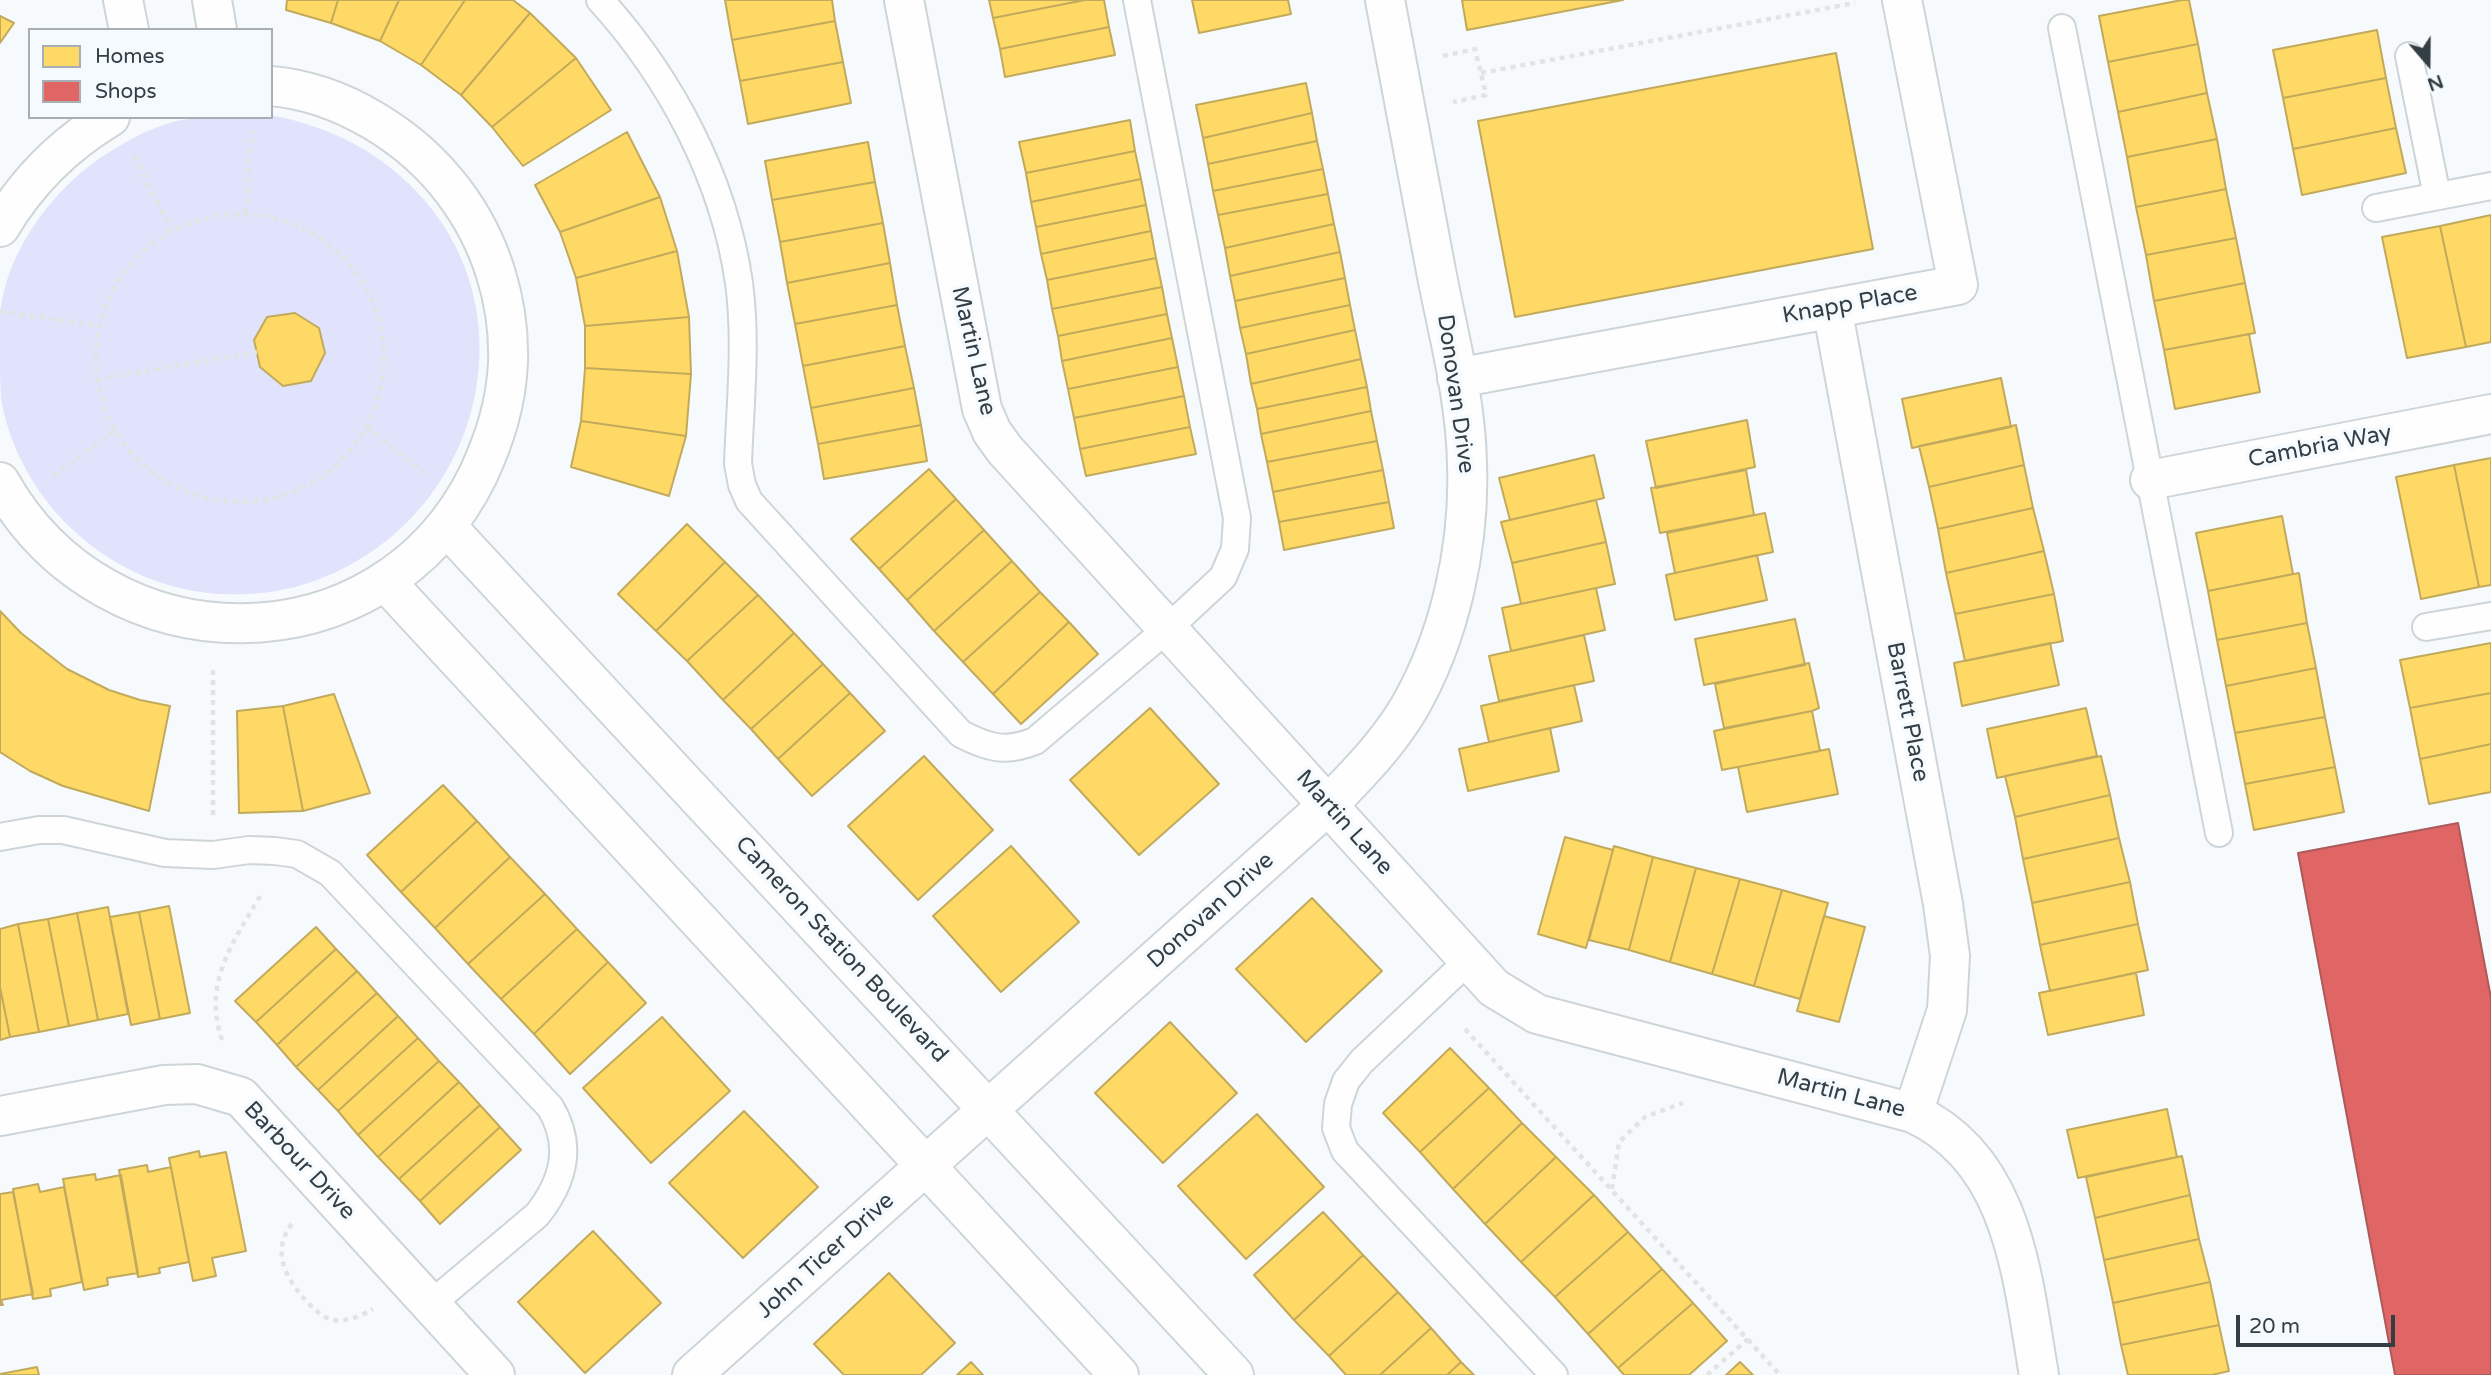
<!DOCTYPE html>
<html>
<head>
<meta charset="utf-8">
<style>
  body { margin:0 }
  #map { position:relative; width:2491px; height:1375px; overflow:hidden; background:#f7fafc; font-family:"Varela Round",sans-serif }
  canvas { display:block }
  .legend { position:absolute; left:28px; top:28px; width:245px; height:91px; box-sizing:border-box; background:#f5fafe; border:2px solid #a7afb4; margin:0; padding:9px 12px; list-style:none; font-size:21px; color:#333e45 }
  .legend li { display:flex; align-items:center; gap:14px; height:35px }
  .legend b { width:35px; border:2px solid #a7afb4 }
  .north { position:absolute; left:2393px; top:28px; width:70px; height:70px; -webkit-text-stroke:5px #f5fafe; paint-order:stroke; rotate:160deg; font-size:19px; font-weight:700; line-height:28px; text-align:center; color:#333e45 }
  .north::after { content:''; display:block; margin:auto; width:24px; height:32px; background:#333e45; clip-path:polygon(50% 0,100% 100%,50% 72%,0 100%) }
  .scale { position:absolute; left:2236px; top:1315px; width:159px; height:32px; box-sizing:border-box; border:4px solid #333e45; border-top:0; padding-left:9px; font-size:21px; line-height:24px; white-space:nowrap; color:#333e45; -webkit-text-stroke:5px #f5fafe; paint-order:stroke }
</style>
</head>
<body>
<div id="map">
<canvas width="2491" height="1375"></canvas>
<ul class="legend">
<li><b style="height:19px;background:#ffd966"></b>Homes</li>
<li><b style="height:19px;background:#e06666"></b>Shops</li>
</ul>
<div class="north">N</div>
<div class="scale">20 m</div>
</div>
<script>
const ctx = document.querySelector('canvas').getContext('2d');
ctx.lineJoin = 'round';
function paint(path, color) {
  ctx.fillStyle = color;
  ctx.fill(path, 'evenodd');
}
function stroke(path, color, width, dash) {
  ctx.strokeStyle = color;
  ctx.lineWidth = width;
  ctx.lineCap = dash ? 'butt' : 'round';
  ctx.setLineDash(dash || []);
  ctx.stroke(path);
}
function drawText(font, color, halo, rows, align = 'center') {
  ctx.font = font + ' "Varela Round",sans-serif';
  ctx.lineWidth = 7;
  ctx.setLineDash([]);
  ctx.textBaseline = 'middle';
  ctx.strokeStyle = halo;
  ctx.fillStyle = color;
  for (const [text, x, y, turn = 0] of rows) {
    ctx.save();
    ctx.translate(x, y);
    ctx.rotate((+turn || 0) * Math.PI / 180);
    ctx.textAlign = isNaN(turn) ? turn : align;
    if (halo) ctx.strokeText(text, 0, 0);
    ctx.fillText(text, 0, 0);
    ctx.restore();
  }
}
const green = new Path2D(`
  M271,115C325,126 372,147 411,186C528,300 488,493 348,566C300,592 247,600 194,591C97,574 18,495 1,399C0,384 0,368 0,353C0,341 0,328 0,315C6,250 56,184 111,151C131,139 150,128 173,122C204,114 239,117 271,117ZM295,313L319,328L325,353L311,381L283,386L260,367L254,340L267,317Z`);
const homes = new Path2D(`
  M287,0H338L331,23L286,10Z
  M338,0H399L380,41L331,23Z
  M399,0H465L421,65L380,41Z
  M465,0H513L530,13L461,95L421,65Z
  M725,0H832L835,21L732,40Z
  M989,0H1085L993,18Z
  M1085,0H1104L1109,27L1000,49L993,18Z
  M1192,0H1288L1291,14L1199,33Z
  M1462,0H1623L1467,30Z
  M2182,0H2189L2198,44L2108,62L2099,16Z
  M530,13L576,58L492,127L461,95Z
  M0,16L14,23L0,43Z
  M835,21L843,62L740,81L732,40Z
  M1109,27L1115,55L1005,77L1000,49Z
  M2377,30L2386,78L2283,98L2273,50Z
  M2198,44L2207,93L2118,112L2108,62Z
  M1836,53L1873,249L1515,317L1478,121Z
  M576,58L611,110L523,166L492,127Z
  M843,62L851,103L748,124L740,81Z
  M2386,78L2396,128L2293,149L2283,98Z
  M1306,83L1312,113L1203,138L1196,105Z
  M2207,93L2217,139L2127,157L2118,112Z
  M1312,113L1317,141L1208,164L1203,138Z
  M1130,120L1135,151L1026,173L1019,142Z
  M2396,128L2406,173L2302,195L2293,149Z
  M627,132L660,197L560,232L535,185Z
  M2217,139L2226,189L2136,207L2127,157Z
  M1317,141L1323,169L1213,191L1208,164Z
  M868,142L875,182L772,200L765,161Z
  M1135,151L1141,179L1031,202L1026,173Z
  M1323,169L1328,194L1218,215L1213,191Z
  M1141,179L1146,205L1036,227L1031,202Z
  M875,182L883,223L780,242L772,200Z
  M2226,189L2236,238L2146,255L2136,207Z
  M1328,194L1334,224L1225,248L1218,215Z
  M660,197L677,251L576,278L560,232Z
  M1146,205L1151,231L1041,254L1036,227Z
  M2491,215V342L2466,347L2440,226Z
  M883,223L890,263L787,283L780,242Z
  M1334,224L1340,252L1230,276L1225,248Z
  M2440,226L2466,347L2407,358L2382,237Z
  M1151,231L1156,258L1047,280L1041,254Z
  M2236,238L2245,283L2154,301L2146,255Z
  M677,251L689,317L585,326L576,278Z
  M1340,252L1345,278L1235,301L1230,276Z
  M1156,258L1162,287L1052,309L1047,280Z
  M890,263L897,305L795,324L787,283Z
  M1345,278L1350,305L1240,328L1235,301Z
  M2245,283L2255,333L2164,350L2154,301Z
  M1162,287L1167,314L1058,336L1052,309Z
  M897,305L905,346L803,366L795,324Z
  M1350,305L1355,330L1246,354L1240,328Z
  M295,313L319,328L325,353L311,381L283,386L260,367L254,340L267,317Z
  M1167,314L1172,338L1062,361L1058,336Z
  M689,317L691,374L585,368V326Z
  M1355,330L1361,359L1251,384L1246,354Z
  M2249,334L2260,392L2175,409L2164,350Z
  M1172,338L1178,367L1068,389L1062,361Z
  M905,346L914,388L811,408L803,366Z
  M1361,359L1367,387L1257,409L1251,384Z
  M1178,367L1184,396L1074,418L1068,389Z
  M585,368L691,374L686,436L581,421Z
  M2001,378L2011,427L1912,448L1902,399Z
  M1367,387L1371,411L1261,434L1257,409Z
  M914,388L921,425L818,444L811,408Z
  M1184,396L1190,427L1080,449L1074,418Z
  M1371,411L1377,441L1267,462L1261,434Z
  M1747,420L1755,467L1656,488L1646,441Z
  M581,421L686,436L669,496L571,467Z
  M921,425L927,461L824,479L818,444Z
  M2016,425L2024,465L1929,487L1919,446Z
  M1190,427L1196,454L1086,476L1080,449Z
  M1377,441L1383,470L1273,492L1267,462Z
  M1594,455L1604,498L1510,520L1499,478Z
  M2491,458V585L2479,587L2454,465Z
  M2024,465L2033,508L1938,529L1929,487Z
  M2454,465L2479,587L2421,599L2396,477Z
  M929,469L956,499L879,569L851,539Z
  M1383,470L1389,502L1279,522L1273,492Z
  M1746,470L1754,515L1660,533L1651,488Z
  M956,499L984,530L907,600L879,569Z
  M1596,500L1606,542L1512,563L1501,522Z
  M1389,502L1394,528L1284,550L1279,522Z
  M2033,508L2044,551L1946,573L1938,529Z
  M1765,513L1773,552L1675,573L1667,533Z
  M2282,516L2293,574L2208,591L2196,533Z
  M687,524L725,562L656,631L618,594Z
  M984,530L1012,561L934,631L907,600Z
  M1606,542L1615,584L1521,604L1512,563Z
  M2044,551L2054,594L1955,614L1946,573Z
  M1757,555L1767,600L1675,620L1666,575Z
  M1012,561L1040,592L963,662L934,631Z
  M725,562L758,595L687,661L656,631Z
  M2299,573L2307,623L2217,640L2208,591Z
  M1596,588L1605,630L1511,651L1502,608Z
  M1040,592L1069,622L993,694L963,662Z
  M2054,594L2063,641L1965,661L1955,614Z
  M758,595L794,633L723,700L687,661Z
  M0,611L21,633L67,669L109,690L140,700L170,706L149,811L63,786L30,771L0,752Z
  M1795,619L1805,665L1704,685L1695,639Z
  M1069,622L1098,654L1021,724L993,694Z
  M2307,623L2316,668L2226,686L2217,640Z
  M794,633L823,664L751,729L723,700Z
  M1584,635L1594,681L1499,701L1489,656Z
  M2050,643L2059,685L1962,706L1954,663Z
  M2491,643V693L2410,708L2400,660Z
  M1809,663L1819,708L1812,711L1724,728L1715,684Z
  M823,664L850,693L778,759L751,729Z
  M2316,668L2325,717L2235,733L2226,686Z
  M1574,685L1582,721L1489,742L1481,706Z
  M850,693L885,731L812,796L778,759Z
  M2491,693V744L2420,759L2410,708Z
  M334,694L370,793L303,811L283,706Z
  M283,706L303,811L239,813L237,711Z
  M1150,708L1219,784L1139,855L1070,780Z
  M2086,708L2097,756L1997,778L1987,729Z
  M1812,711L1820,751L1722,770L1714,731Z
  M2325,717L2335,767L2245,784L2235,733Z
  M1550,728L1559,771L1468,791L1459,749Z
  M2491,744V792L2429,804L2420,759Z
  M1829,749L1838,794L1747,812L1738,767Z
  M924,756L993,830L918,900L848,826Z
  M2101,756L2110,795L2015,817L2005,776Z
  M2335,767L2344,812L2254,830L2245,784Z
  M443,785L477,821L401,892L367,855Z
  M2110,795L2119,838L2023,859L2015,817Z
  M477,821L510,857L435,928L401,892Z
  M1565,837L1613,850L1586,948L1538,934Z
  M2119,838L2130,882L2032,903L2023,859Z
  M1011,846L1079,922L1001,992L933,916Z
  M1614,846L1653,857L1629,950L1589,940Z
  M510,857L545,894L468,964L435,928Z
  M1653,857L1696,868L1670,962L1629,950Z
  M1696,868L1740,879L1712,974L1670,962Z
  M1740,879L1782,890L1754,986L1712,974Z
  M2130,882L2138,924L2040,945L2032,903Z
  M1782,890L1828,903L1800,999L1754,986Z
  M545,894L577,929L501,999L468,964Z
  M1312,898L1382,971L1306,1042L1236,969Z
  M169,906L190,1013L160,1019L139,912Z
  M108,907L128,1014L98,1020L77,913Z
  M139,912L160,1019L131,1025L110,917Z
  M77,913L98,1020L69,1026L48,919Z
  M1824,916L1865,927L1839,1022L1797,1011Z
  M48,919L69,1026L39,1032L18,924Z
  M18,924L39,1032L10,1037L0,987V929Z
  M2138,924L2148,970L2050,991L2040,945Z
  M316,927L336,949L256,1022L235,1001Z
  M577,929L608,962L534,1034L501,999Z
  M336,949L357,971L277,1045L256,1022Z
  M608,962L646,1003L570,1074L534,1034Z
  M357,971L377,993L296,1067L277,1045Z
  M2136,973L2144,1015L2048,1035L2039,993Z
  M0,987L10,1037L0,1040Z
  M377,993L398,1016L318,1090L296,1067Z
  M398,1016L418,1038L338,1111L318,1090Z
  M662,1017L730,1091L651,1163L583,1088Z
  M1170,1022L1237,1093L1163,1163L1095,1093Z
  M418,1038L439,1061L358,1135L338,1111Z
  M1450,1048L1489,1088L1420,1152L1383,1113Z
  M439,1061L459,1082L378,1157L358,1135Z
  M459,1082L480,1105L399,1179L378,1157Z
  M1489,1088L1522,1123L1453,1189L1420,1152Z
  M480,1105L500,1127L420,1201L399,1179Z
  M2167,1109L2177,1157L2078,1178L2067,1130Z
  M744,1111L818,1187L743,1258L669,1183Z
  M1257,1114L1324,1187L1246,1259L1178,1186Z
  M1522,1123L1556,1157L1485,1224L1453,1189Z
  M500,1127L521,1150L440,1224L420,1201Z
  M199,1151L200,1157L226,1152L246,1251L212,1258L216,1276L193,1281L169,1158Z
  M2182,1156L2190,1195L2095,1218L2086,1177Z
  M1556,1157L1594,1195L1521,1262L1485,1224Z
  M147,1165L148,1172L171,1167L189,1262L159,1268L160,1273L138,1277L119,1170Z
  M95,1174L96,1180L121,1175L138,1273L107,1278L108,1285L84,1290L63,1179Z
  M38,1184L40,1192L64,1187L82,1282L50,1289L51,1296L33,1299L13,1189Z
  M13,1192L33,1294L1,1300L3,1305H0V1194Z
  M1594,1195L1628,1232L1555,1297L1521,1262Z
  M2190,1195L2199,1239L2104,1260L2095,1218Z
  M1323,1212L1363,1255L1294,1320L1254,1275Z
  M593,1231L661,1303L585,1373L518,1302Z
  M1628,1232L1662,1269L1588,1334L1555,1297Z
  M2199,1239L2210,1282L2113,1303L2104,1260Z
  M1363,1255L1398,1292L1329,1356L1294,1320Z
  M1662,1269L1693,1303L1618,1368L1588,1334Z
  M889,1273L955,1343L921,1375H844L814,1344Z
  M2210,1282L2219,1325L2121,1345L2113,1303Z
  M1398,1292L1431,1328L1380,1375H1346L1329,1356Z
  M1693,1303L1727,1341L1689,1375H1624L1618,1368Z
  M2219,1325L2229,1371L2212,1375H2128L2121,1345Z
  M1431,1328L1461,1362L1447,1375H1380Z
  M971,1362L983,1375H957Z
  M1461,1362L1474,1375H1447Z
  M1740,1362L1753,1375H1726Z
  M37,1367L39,1375H0V1374Z`);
const shops = new Path2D(`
  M2458,823L2491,998V1375H2395L2298,853Z`);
const path = new Path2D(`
  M1443,56L1475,49L1486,95L1453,102
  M1481,73L1855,3
  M134,156L172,230
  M245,213L252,130
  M96 358a144 144 0 1 1 288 0a144 144 0 1 1-288 0Z
  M0,311L98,326
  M96,380L257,352
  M367,427L424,473
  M53,476L114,431
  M213,815V666
  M1465,1029L1780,1375
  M222,1040C202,982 234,941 262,893
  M1612,1189L1619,1142L1645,1117L1683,1103
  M292,1224C272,1249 284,1275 302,1296C309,1304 318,1314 327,1318C342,1325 360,1316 373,1309
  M1707,1375L1748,1339`);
const service = new Path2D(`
  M600,0C670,77 724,178 739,283C747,342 740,405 738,464L742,485L749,501L961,734C989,748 1005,753 1035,741L1167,629L1223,577L1235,549L1237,518L1137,0
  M2062,28L2219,833
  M2409,56L2437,196
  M2376,208L2491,186
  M2426,627L2491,616
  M0,837L39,830H63L165,853L213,855L249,850L275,851L297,854L330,873L550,1107C573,1145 564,1181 537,1215L431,1304
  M1469,960L1362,1061L1346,1081L1338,1104L1336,1128L1345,1151L1554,1375`);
const minor = new Path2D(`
  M904,0L982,409L992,432L1005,450L1494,988L1537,1014L1913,1113C2015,1160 2022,1278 2039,1375
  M1832,308L1943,904L1950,956L1947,1010L1913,1113
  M1457,378L1958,285L1902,0
  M2150,480L2491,414
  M0,1116L164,1085L197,1084L241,1097L495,1375
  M692,1375L1328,805C1357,775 1387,745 1409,708C1450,637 1470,546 1467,464C1466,401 1449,337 1437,276C1420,184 1402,92 1385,0`);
const tertiary = new Path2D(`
  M123,0L129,30
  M212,0L217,30
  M0,227C28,180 63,145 110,117
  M0,482C106,671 381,672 478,475C495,438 506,404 508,363C510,302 491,241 454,192C412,136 341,92 271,86
  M446,526L1234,1375
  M385,581L1119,1375`);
const streetNames = [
  ["Knapp Place",1850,305,-10],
  ["Martin Lane",973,351,77],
  ["Donovan Drive",1455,394,82],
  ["Cambria Way",2320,447,-11],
  ["Barrett Place",1907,712,79],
  ["Martin Lane",1344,823,48],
  ["Donovan Drive",1211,911,-42],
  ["Cameron Station Boulevard",841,950,47],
  ["Martin Lane",1841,1094,15],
  ["Barbour Drive",299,1161,47],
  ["John Ticer Drive",826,1256,-42]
];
paint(green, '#e0e3fb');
paint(homes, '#ffd966');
stroke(homes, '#c2aa5c', 2);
paint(shops, '#e06666');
stroke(shops, '#ac5a5c', 2);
stroke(service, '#ced5d8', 30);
stroke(minor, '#ced5d8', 42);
stroke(tertiary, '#ced5d8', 42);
stroke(path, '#e2e3e3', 4.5, [5, 5]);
stroke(service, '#fefeff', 26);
stroke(minor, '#fefeff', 38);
stroke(tertiary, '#fefeff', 38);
drawText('23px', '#333e45', '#f5fafe', streetNames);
</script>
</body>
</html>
